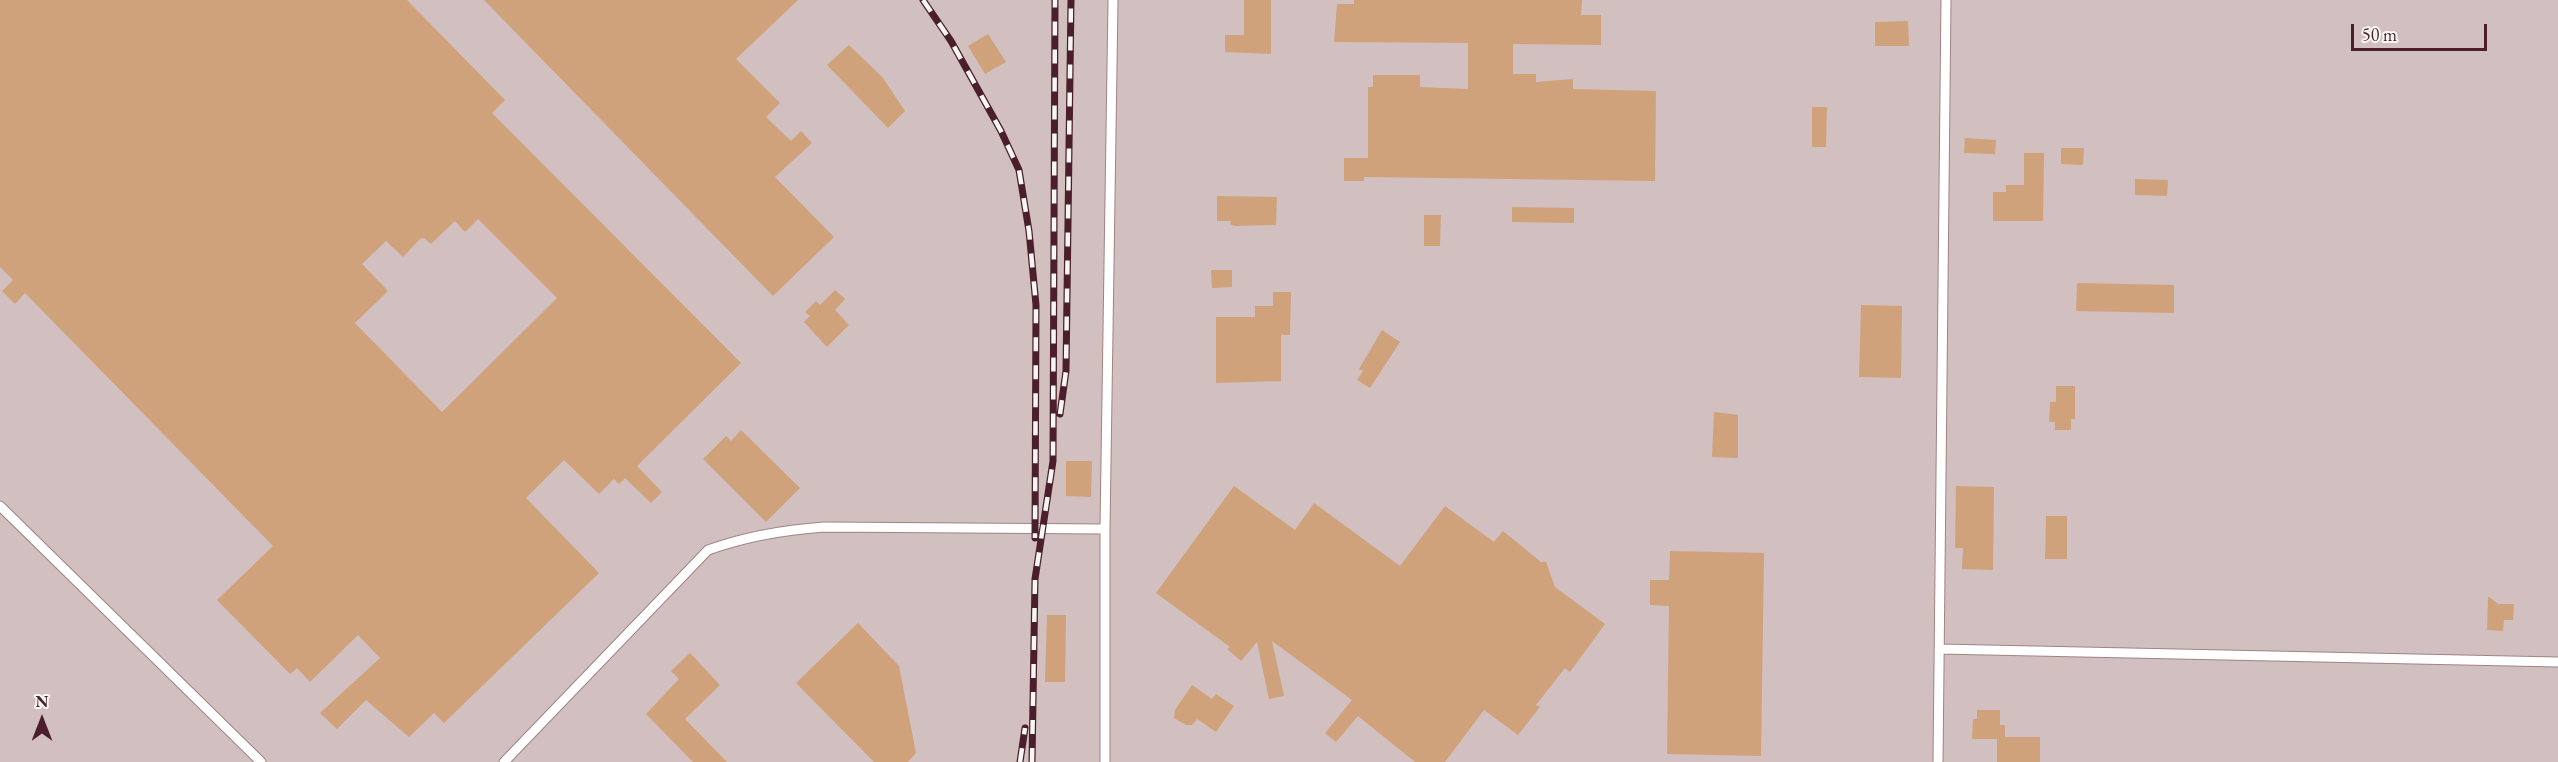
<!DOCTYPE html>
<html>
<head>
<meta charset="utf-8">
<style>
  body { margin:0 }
  #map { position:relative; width:2558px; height:762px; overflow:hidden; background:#f4e8d5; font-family:"EB Garamond",serif }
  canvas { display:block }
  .north { position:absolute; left:12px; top:690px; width:60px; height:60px; -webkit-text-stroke:4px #f6f6f2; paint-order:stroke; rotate:0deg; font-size:16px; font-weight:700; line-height:24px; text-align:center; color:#4a1f2b }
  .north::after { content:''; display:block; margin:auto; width:21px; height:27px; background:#4a1f2b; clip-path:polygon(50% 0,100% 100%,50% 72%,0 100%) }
  .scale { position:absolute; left:2351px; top:24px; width:136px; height:27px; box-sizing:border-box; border:3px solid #4a1f2b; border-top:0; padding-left:8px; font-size:18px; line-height:21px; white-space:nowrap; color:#4a1f2b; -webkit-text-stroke:4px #f6f6f2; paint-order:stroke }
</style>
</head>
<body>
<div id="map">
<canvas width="2558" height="762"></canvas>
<div class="north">N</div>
<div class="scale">50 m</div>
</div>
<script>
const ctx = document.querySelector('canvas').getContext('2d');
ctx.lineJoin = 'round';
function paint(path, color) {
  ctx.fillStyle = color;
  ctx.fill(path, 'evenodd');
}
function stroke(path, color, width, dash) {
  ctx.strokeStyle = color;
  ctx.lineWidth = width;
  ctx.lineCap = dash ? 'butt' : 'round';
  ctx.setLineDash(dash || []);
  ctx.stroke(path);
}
const industrial = new Path2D(`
  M0,0H2558V762H0Z`);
const building = new Path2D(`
  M0,0H407L505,100L492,113L741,363L637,466L662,492L651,503L625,478L619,484L614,479L599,494L564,460L526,498L599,573L444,723L434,713L409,737L366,700L337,729L320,713L380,658L358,635L310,682L297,668L290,674L217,600L273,546L25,293L15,304L2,291L13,280L0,267ZM478,219L557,298L442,412L355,323L388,291L362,264L386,241L403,257L420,239L424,238L431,244L455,221L465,232Z
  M484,0H798L736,59L780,103L766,117L791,141L801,131L812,143L775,177L834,237L773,296Z
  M1244,0H1271V54L1225,52V35H1244Z
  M1354,0H1582L1581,15H1601V45L1513,44V74H1536V82L1573,79V89L1656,91L1655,181L1364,177V181H1344V158H1368V87H1373V75H1420V87L1468,89V43L1334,42L1337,4H1354Z
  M1908,21L1909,46H1875V22Z
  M988,34L1006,62L985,74L968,46Z
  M849,45L883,78L905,111L888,128L827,65Z
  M1812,107H1827L1826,147H1812Z
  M1965,138L1996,140L1995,154L1964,153Z
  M2061,148H2084L2083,165L2061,164Z
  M2024,153H2044L2043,221H1993V192H2006V185H2024Z
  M2135,179L2168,180L2167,196L2135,195Z
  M1217,196L1277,197L1276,225L1235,226L1230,224L1231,221H1217Z
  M1512,207L1574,208V223L1512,222Z
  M1424,215H1441L1440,246H1424Z
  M1211,270H1232V287L1212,288Z
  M2077,283L2174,285V313L2076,311Z
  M835,290L845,299L835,310L849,325L827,347L804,322L810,316L805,312L816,301L820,305Z
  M1273,292H1291L1290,335H1281V381L1216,383V317H1255V306H1273Z
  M1861,305L1902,306L1901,378L1859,377Z
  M1382,330L1400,342L1370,388L1357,380L1363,371L1359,369Z
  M2056,386H2075V419H2071V430H2055V422H2049L2050,402H2056Z
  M1714,412L1738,415V458L1712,457Z
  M741,430L800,488L766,522L703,459L726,436L731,441Z
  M1066,461H1092L1091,497L1066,496Z
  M1234,486L1295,530L1314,503L1400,566L1445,506L1494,542L1503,531L1541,562H1546L1555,587L1605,624L1570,672L1565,668L1536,705L1540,707L1518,735L1484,710L1445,762H1415L1358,716L1336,742L1325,733L1352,700L1272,641L1284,696L1269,699L1257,642L1241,661L1227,649L1230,647L1156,593Z
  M1956,486L1994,487L1993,570L1962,569L1963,548H1955Z
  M2046,516H2067V559H2045Z
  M1670,551L1764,553L1761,756L1667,754L1669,606L1650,605V580H1669Z
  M2488,596L2498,604H2514L2513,620H2504L2503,631L2487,630Z
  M1047,615H1066L1065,682H1045Z
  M858,623L899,666L916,753L908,762H874L796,683Z
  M690,653L720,685L685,719L727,762H693L646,714L679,679L671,671Z
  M1192,685L1212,699L1216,694L1234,706L1216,732L1197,719L1192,725H1186L1174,718L1175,710Z
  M1977,710H2000V725H2005V737H2040V762H1997V739H1972L1973,719H1977Z`);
const service = new Path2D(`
  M0,506L261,762
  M1939,649L2558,662
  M504,762L708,550C747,536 783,530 824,527L1105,529
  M1105,762V529L1113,0
  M1938,762L1946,0`);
const rail = new Path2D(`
  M923,0L951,41L1001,131L1019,170L1029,231L1036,305L1035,538
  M1060,414L1066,371L1071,0
  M1020,762L1025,728
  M1032,762L1035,579L1053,461L1055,0`);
paint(industrial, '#d2bfbf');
paint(building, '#d0a27c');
stroke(service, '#9f8480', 11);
stroke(service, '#fff', 9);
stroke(rail, '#4a1f2b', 7);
stroke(rail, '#f6f6f2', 4.5, [14]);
</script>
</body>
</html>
